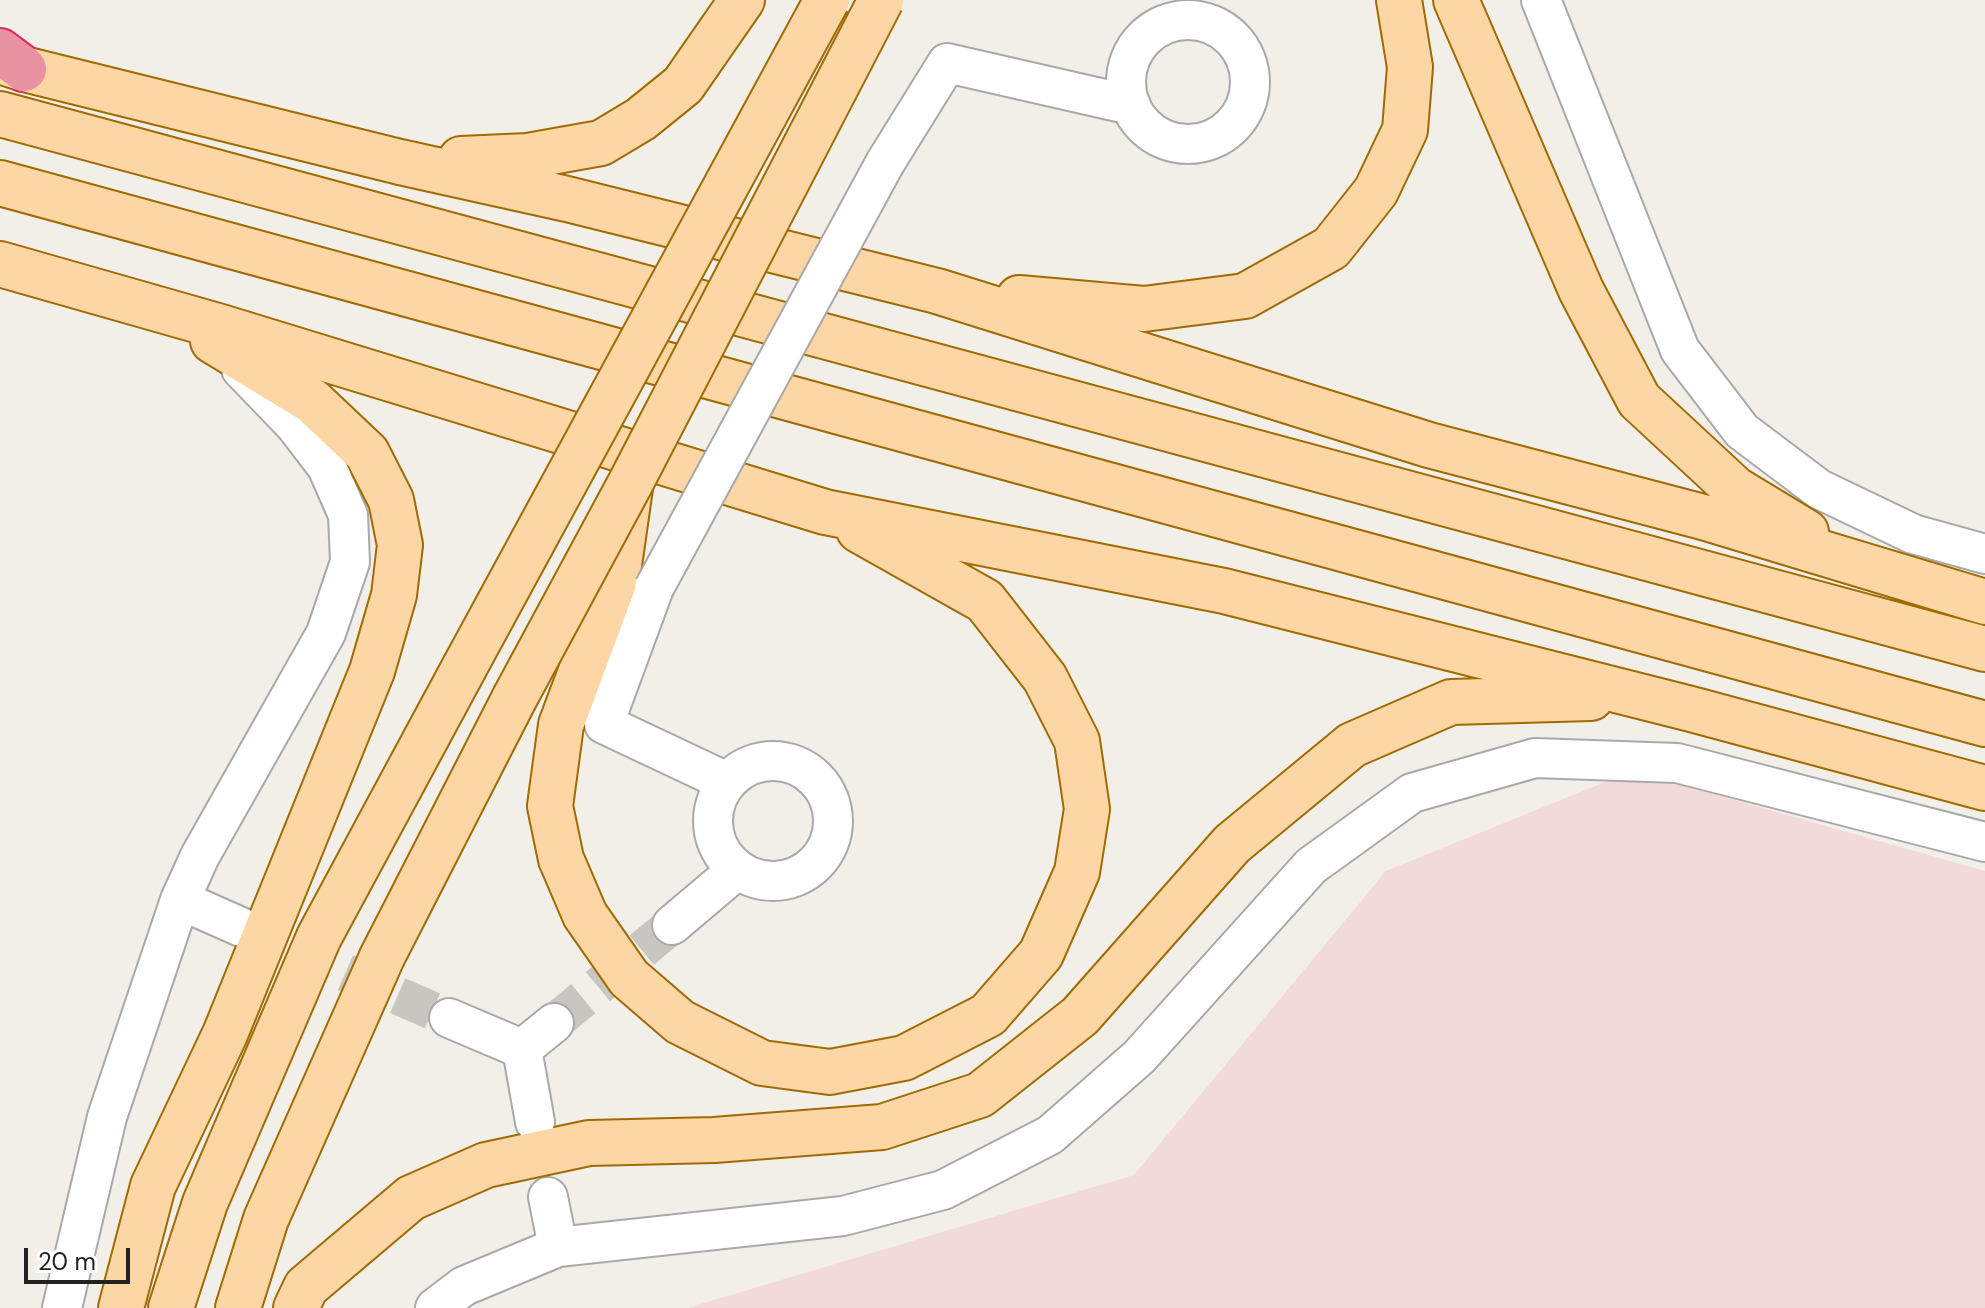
<!DOCTYPE html>
<html>
<head>
<meta charset="utf-8">
<style>
  body { margin:0 }
  #map { position:relative; width:1985px; height:1308px; overflow:hidden; background:#f2efe9; font-family:"DM Sans",sans-serif }
  canvas { display:block }
  .scale { position:absolute; left:24px; top:1248px; width:106px; height:36px; box-sizing:border-box; border:4px solid #222; border-top:0; padding-left:10px; font-size:24px; line-height:28px; white-space:nowrap; color:#222; -webkit-text-stroke:6px #fff; paint-order:stroke }
</style>
</head>
<body>
<div id="map">
<canvas width="1985" height="1308"></canvas>
<div class="scale">20 m</div>
</div>
<script>
const ctx = document.querySelector('canvas').getContext('2d');
ctx.lineJoin = 'round';
function paint(path, color) {
  ctx.fillStyle = color;
  ctx.fill(path, 'evenodd');
}
function stroke(path, color, width, dash) {
  ctx.strokeStyle = color;
  ctx.lineWidth = width;
  ctx.lineCap = dash ? 'butt' : 'round';
  ctx.setLineDash(dash || []);
  ctx.stroke(path);
}
const commercial = new Path2D(`
  M1632,771L1985,871V1308H687L1134,1175L1386,871Z`);
const minorTunnel = new Path2D(`
  M241,927L449,1018
  M554,1023L672,925`);
const minor = new Path2D(`
  M1541,0L1680,350L1742,431L1819,489L1913,534L1985,554
  M1126 82a62 62 0 1 1 124 0a62 62 0 1 1-124 0Z
  M885,163L947,63L1131,105
  M654,588L604,724L727,782
  M713 821a60 60 0 1 1 120 0a60 60 0 1 1-120 0Z
  M180,900L241,927
  M672,925L737,870
  M449,1018L522,1049
  M522,1049L535,1122
  M522,1049L554,1023
  M548,1197L558,1247
  M62,1308L107,1117L180,900L200,856L326,633L350,562L348,515L327,467L295,425L241,369
  M435,1308L464,1286L558,1247L843,1216L943,1190L1050,1135L1139,1057L1311,866L1412,793L1535,758L1677,763L1985,842`);
const major = new Path2D(`
  M1456,0L1581,290L1639,400L1735,489L1806,532
  M0,61L24,69L400,162L567,199L937,291L1429,445L1703,517L1985,602
  M0,114L1985,649
  M461,159L528,156L601,143L641,119L683,85L742,0
  M0,183L1985,724
  M0,264L221,327L825,512L1224,591L1691,709L1985,788
  M1019,298L1144,309L1245,296L1331,248L1376,191L1405,130L1410,67L1399,0
  M630,488L618,572L561,725L550,806L561,859L585,915L629,978L680,1022L762,1063L830,1072L904,1058L988,1015L1041,954L1077,872L1087,809L1077,741L1045,678L985,601L859,530
  M121,1308L153,1186L225,1034L372,671L394,595L400,545L391,500L367,453L312,401L213,341
  M171,1308L205,1203L319,937L464,668
  M238,1308L266,1219L382,957L514,699
  M296,1308L306,1287L411,1198L486,1165L589,1143L714,1140L882,1127L980,1095L1080,1016L1232,844L1352,745L1451,702L1591,698`);
const highway = new Path2D(`
  M0,51L24,69`);
const minorBridge = new Path2D(`
  M654,588L885,163`);
const majorBridge = new Path2D(`
  M464,668L827,0
  M514,699L631,482L881,0`);
paint(commercial, '#f2dad9');
stroke(minorTunnel, '#c8c6c1', 38, [38, 19]);
stroke(minor, '#a9a9a9', 42);
stroke(major, '#a06b00', 48);
stroke(highway, '#dc2a67', 48);
stroke(minor, '#fff', 38);
stroke(major, '#fcd6a4', 44);
stroke(highway, '#e892a2', 44);
stroke(minorBridge, '#a9a9a9', 42, []);
stroke(majorBridge, '#a06b00', 48, []);
stroke(minorBridge, '#fff', 38);
stroke(majorBridge, '#fcd6a4', 44);
</script>
</body>
</html>
